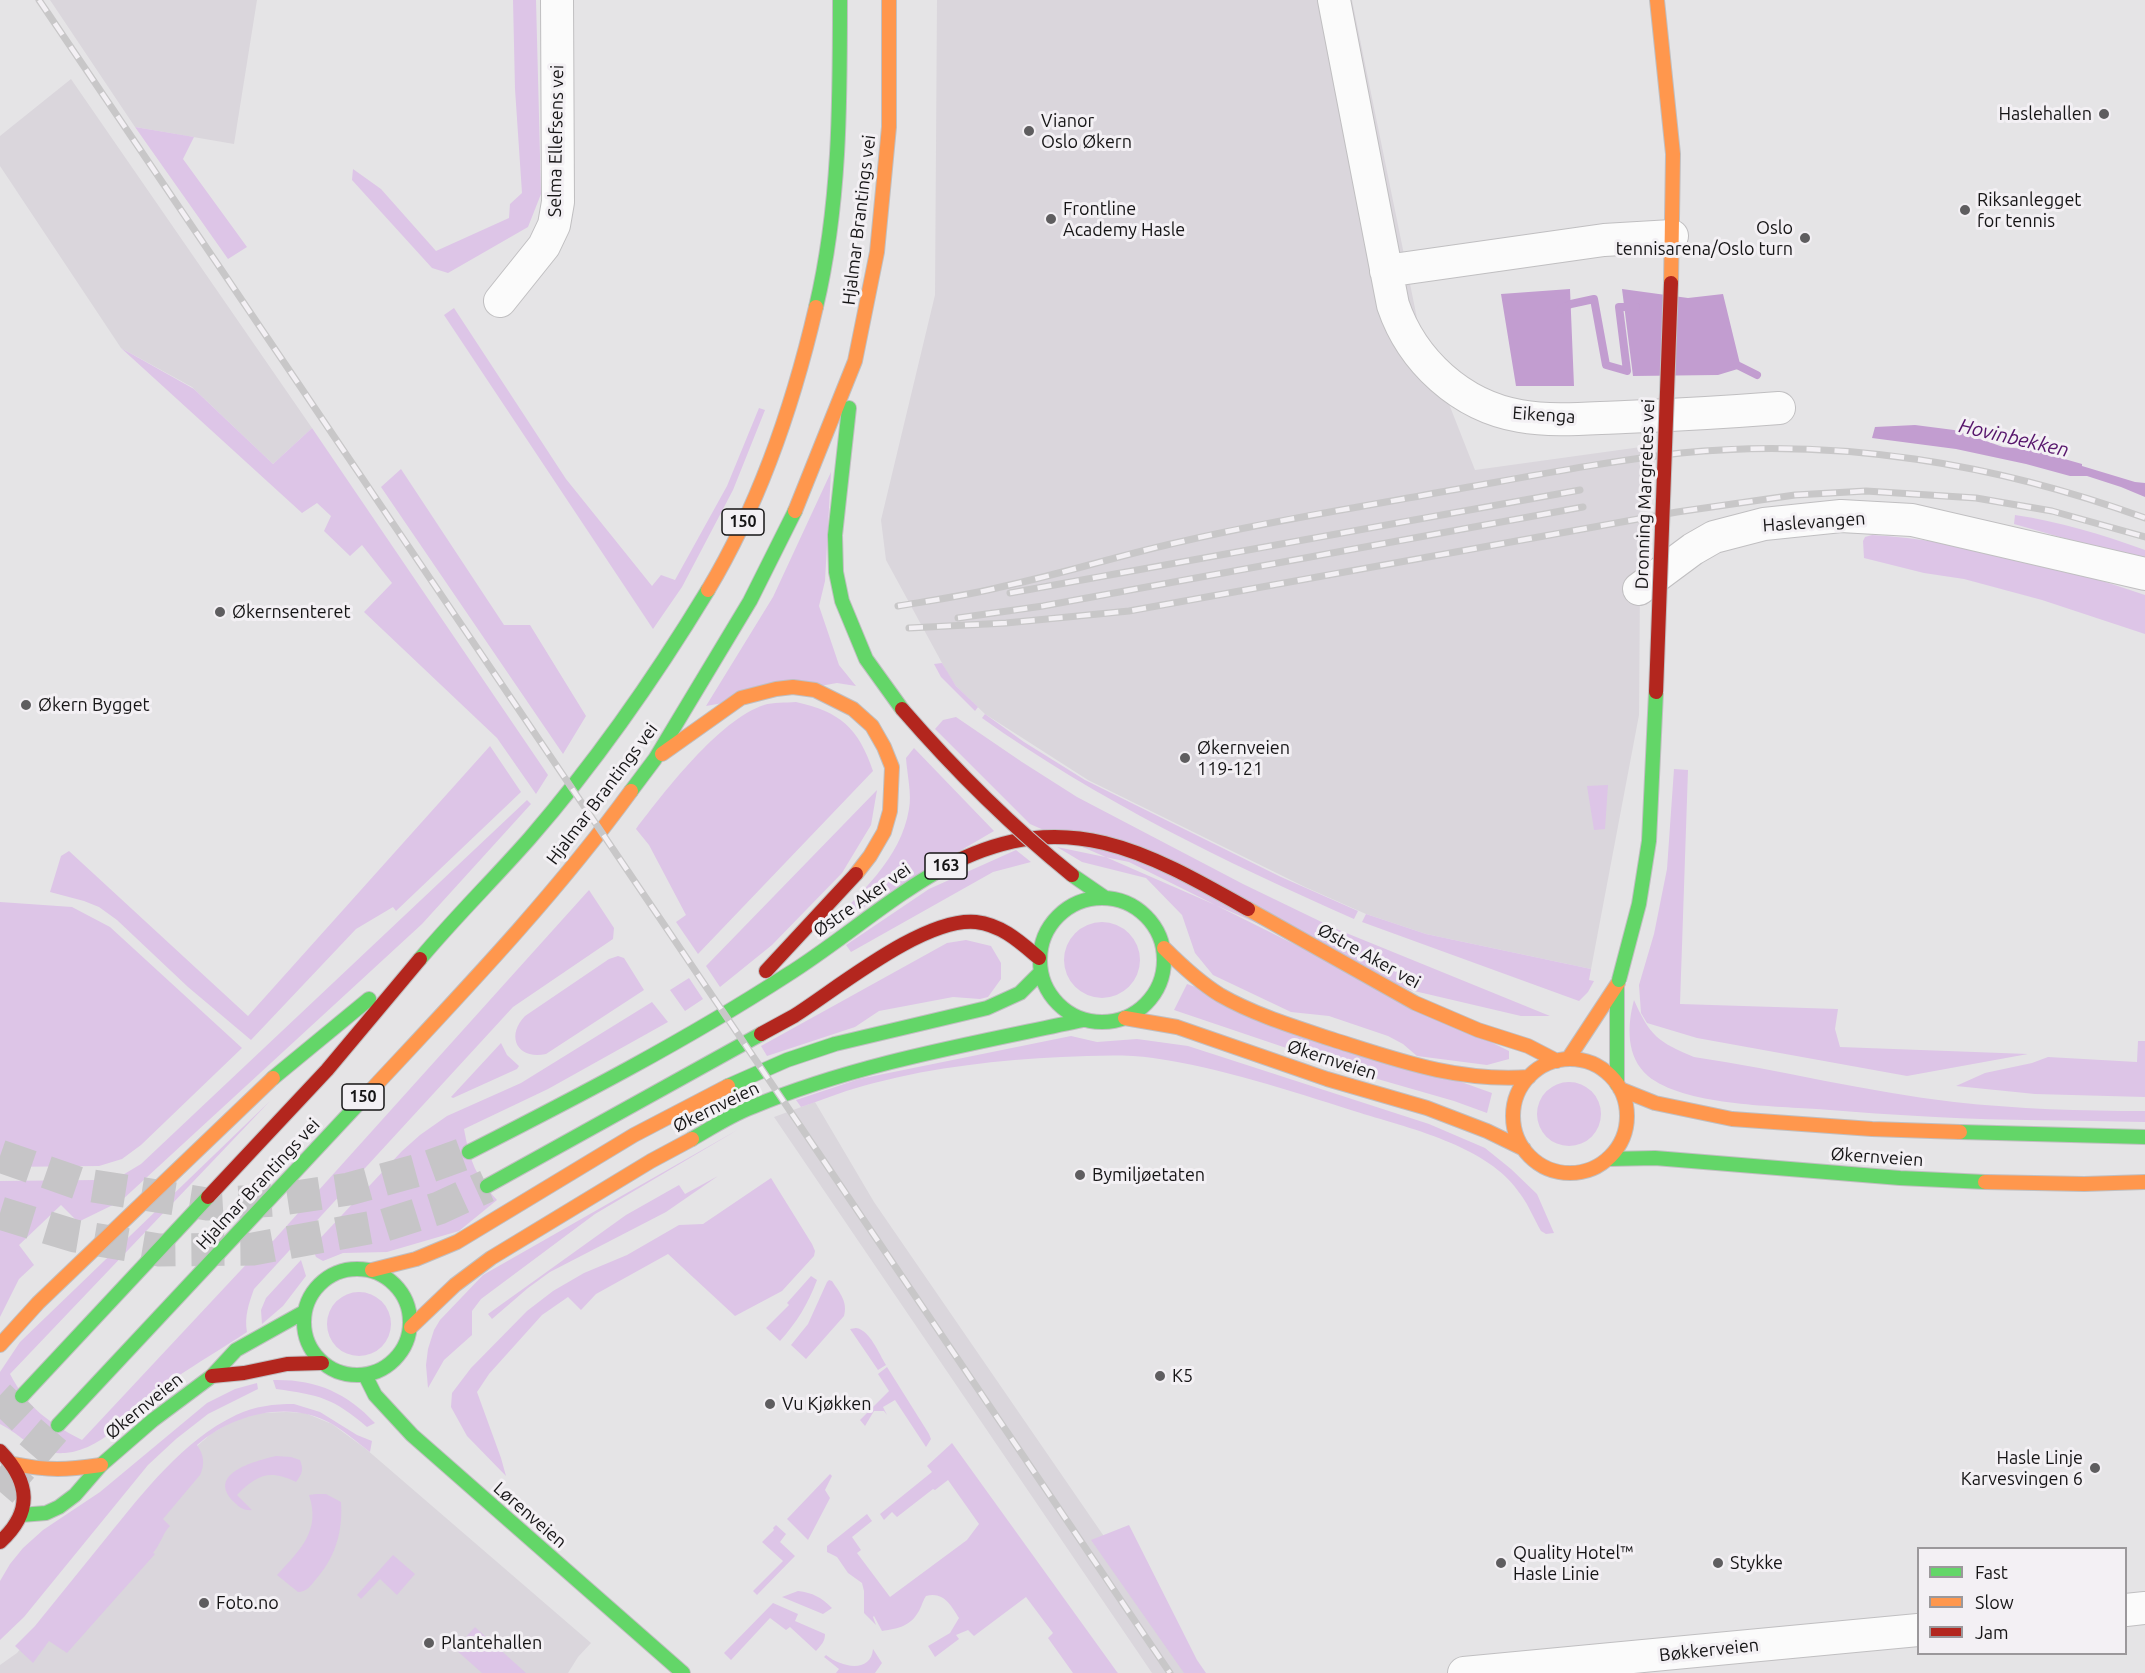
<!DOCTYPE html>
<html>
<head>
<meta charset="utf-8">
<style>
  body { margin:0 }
  #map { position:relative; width:2145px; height:1673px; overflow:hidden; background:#e5e4e6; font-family:Ubuntu,sans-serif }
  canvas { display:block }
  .legend { position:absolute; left:1917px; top:1547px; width:210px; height:108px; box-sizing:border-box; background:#f3f0f4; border:2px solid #9b989b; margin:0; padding:8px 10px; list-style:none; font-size:18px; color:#161516 }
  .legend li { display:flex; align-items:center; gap:12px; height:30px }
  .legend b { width:30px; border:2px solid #9b989b }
</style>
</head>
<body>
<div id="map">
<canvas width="2145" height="1673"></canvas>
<ul class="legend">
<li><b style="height:8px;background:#63d668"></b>Fast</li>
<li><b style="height:8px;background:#ff974d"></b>Slow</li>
<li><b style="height:8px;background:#b3261e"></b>Jam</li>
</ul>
</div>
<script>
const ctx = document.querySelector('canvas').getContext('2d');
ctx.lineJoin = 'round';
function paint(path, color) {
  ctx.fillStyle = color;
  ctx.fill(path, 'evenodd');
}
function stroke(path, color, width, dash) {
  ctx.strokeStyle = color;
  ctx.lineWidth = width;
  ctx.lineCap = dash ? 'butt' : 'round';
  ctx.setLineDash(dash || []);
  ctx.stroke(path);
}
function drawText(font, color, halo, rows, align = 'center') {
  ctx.font = font + ' Ubuntu,sans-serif';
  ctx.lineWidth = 6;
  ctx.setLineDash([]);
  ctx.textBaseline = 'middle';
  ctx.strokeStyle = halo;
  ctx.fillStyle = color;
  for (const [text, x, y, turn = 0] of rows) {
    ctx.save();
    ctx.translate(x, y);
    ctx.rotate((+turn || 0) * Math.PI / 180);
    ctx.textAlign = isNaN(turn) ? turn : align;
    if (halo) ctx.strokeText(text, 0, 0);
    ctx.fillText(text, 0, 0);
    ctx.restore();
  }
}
const built = new Path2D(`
  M50,0H257L234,144L135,127Z
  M937,0H1352L1419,328L1475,470L1641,447L1639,715L1591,969L1426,934L1366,914L1305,887L1088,780L985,714L956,686L948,674L886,560L881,520L935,295Z
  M71,79L312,428L273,464L192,387L121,348L0,166V136Z
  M815,1102L874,1202L1198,1673H1152L774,1117Z
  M286,1412L305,1413L332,1424L366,1449L591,1643L578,1657L568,1673H0V1665L17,1653L163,1476L212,1433L237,1419L262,1413Z`);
const green = new Path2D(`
  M513,0H536L541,194L528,227L448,273L432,268L352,180L353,169L381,189L436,251L509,218L510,204L522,193L515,89Z
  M135,127L194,137L183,159L247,247L228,259Z
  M454,308L566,479L652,586L661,575L675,580L727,486L759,408L765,410L733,490L682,587L653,629L444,315Z
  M121,348L194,389L273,464L312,428L548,775L536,794L497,738L364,612L392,583L362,545L350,556L324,531L331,516L317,503L302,513Z
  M401,469L504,625H530L586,716L563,754L381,487Z
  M831,472L825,581L819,606L839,665L856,686L837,683L706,706L773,597Z
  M2015,515C2061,522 2101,534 2145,550V561L2014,524Z
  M1872,535C1965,541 2057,565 2145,595V634L2042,600L1964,579L1924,573L1864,558L1863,541L1865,537Z
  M942,663L956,686L978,707L975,711L941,677L934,664Z
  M796,702C840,712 858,727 873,771L698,954L676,922L686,915L649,845L636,829C665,791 719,720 764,705C773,702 786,703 796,702Z
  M985,714L1024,742L1085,780L1281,877L1358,911L1354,919C1225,862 1097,800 982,718Z
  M956,717L1022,762L1077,797L1243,884L1334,928L1550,1016H1521L1410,990L1030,824L935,729L943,720Z
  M490,746L521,792L396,911L393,907L356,929L251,1040L188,987L117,920L99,907L84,901L50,892L61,856L69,851L248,1016Z
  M914,748L994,831L826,929C859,894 901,859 909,809C912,794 907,774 906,758Z
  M1674,769L1688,770L1680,1004L1838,1009L1835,1029L1840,1047L2028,1054L1907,1076L1697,1038L1647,1023L1641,1013L1639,985L1654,934L1667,869Z
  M1608,785L1605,829L1594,830L1587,786Z
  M877,790L871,825L842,873L772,945L720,987L706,966Z
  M527,800L531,804L422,924L121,1201L78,1222L61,1205L19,1245L34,1265L19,1279L0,1317V1181L96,1180L121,1176L141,1164Z
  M1057,847L1129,862L1509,1051V1059L1487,1065L1417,1056L1403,1044L1388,1036L1329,1016L1291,1012L1213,975L1195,953L1182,915L1146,878L1082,862Z
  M1016,850L1031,862L993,872L851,952L846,945L929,889Z
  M589,890L614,928L613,939L513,1007L254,1289C249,1303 244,1317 247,1332C223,1348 197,1363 174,1379C141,1401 107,1450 65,1453C33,1455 24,1436 0,1424V1372L20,1342L270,1101L10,1374C28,1408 49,1423 82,1440L269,1240L273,1241Z
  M0,902L72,907L110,927L242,1048L141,1145L122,1159L99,1166L0,1167Z
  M1366,914L1426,934L1591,969L1589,980L1594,981L1588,992L1579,1001L1362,922Z
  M1064 960a38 38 0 1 1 76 0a38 38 0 1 1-76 0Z
  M966,940L991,946L1001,963V979L988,997L980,999L953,997L879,1011L855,1027L767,1056L761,1046L947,943Z
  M618,956L624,958L644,990L546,1054C518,1060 505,1037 525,1016L609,959Z
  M689,978L703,999L685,1011L670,990Z
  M1187,984L1492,1093L1487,1113L1454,1101L1381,1080L1174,1010Z
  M1634,1000C1650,1036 1658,1042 1694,1057C1781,1070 1867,1092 1954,1102C2018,1109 2081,1111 2145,1111V1122C2075,1120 2005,1121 1935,1117C1895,1115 1856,1112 1817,1109C1772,1106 1683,1105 1648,1076C1626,1057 1627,1026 1634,1000Z
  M652,1002L668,1022L548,1089L464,1129C470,1161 475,1175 497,1200L459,1231L387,1252L343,1253L323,1261L316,1257L312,1247L402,1151L420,1135L447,1116L521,1083Z
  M1071,1036L1097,1042L1137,1039L1188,1046L1429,1124L1485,1148L1511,1169L1537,1194L1554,1233L1546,1234L1541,1231C1534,1219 1529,1206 1521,1195C1489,1145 1407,1128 1354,1111C1288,1090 1222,1068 1153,1058C1124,1054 1092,1056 1062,1057C999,1060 935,1067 874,1083C849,1089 825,1099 801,1107L796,1100L859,1079Z
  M2138,1041H2145V1097L2035,1094L1956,1086L1985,1073L2032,1063L2048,1057L2137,1062Z
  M501,1043L507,1055L519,1066L517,1069L453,1098L451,1097Z
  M1537 1114a32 32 0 1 1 64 0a32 32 0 1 1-64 0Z
  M739,1129L595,1214L481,1299L472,1311V1335L444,1360L428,1388L426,1365L428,1349L434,1330L440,1320L483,1275Z
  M718,1176L666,1212L550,1272L528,1288L492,1319L488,1314L626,1215L679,1185L685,1194Z
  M771,1178L812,1244L815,1251L814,1256L782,1291L735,1316L668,1254L596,1294L581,1310L568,1297L542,1315L489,1374L477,1392L501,1458L506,1476L467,1436L451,1407L452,1393L471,1368L527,1311L553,1291L584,1273L627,1255L679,1225L703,1224Z
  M301,1260L306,1276L283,1306L262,1324L261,1310L266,1298Z
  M811,1276L817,1280C808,1304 797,1322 780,1341L766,1328L789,1305L787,1303Z
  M829,1280L832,1281C840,1293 848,1302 844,1316L806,1359L791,1345L808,1324L827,1282Z
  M327 1324a32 32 0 1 1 64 0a32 32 0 1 1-64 0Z
  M856,1328C870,1330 879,1354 886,1365L878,1370L850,1329Z
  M887,1367L929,1434L931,1439L926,1447L895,1400L883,1407L887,1415L884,1411H874L865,1426L860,1420L889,1391L878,1374Z
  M273,1380C315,1379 346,1392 375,1423L367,1427C333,1398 320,1395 276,1389Z
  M257,1383L258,1389L208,1414L176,1439L148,1465L24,1617L0,1640V1581L10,1564L23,1548L43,1530L100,1492L207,1403L235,1389Z
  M294,1404L320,1412L357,1435L372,1441L370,1452C358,1443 346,1432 332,1424C290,1399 232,1414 197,1445C204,1455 205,1464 200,1475L163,1519L170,1526C162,1534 161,1544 153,1553L155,1554L67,1653L49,1641L33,1663L15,1646L35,1626C59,1596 83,1567 107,1537C144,1492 182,1441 236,1415C255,1406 274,1404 294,1404Z
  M952,1443L1117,1672L1118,1673H1073L1048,1638L1053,1633L1026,1597L974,1636L968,1630L956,1635L959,1639L935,1657L928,1646L950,1633L959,1618C951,1605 943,1591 926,1596C922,1602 921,1609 917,1614C909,1627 895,1629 882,1631L874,1616L873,1617L876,1625L864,1613V1591L862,1583L848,1573L837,1557L827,1552V1546L867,1514L872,1521L852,1537L861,1550L857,1553L890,1597L967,1540L979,1524L948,1480L935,1490L933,1489L897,1517L892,1512L884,1520L880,1514L932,1472L927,1466Z
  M276,1456L291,1457L300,1460C304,1470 302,1474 296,1482C269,1469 257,1475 237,1495L252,1510C245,1511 240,1508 235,1503C204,1474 255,1461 276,1456Z
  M830,1474L832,1476L825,1490L830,1498L808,1540L787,1519Z
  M316,1494H326L341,1502C343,1530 336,1556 317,1578C311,1585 307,1592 298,1592L277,1575C300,1550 321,1531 309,1495Z
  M776,1525L786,1534L780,1542L795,1556L757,1595L753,1591L783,1561L762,1542L774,1530L773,1528Z
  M1129,1525L1197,1660L1206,1673H1184L1091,1540Z
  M393,1555L415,1574L397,1595L380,1579L361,1599L357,1595Z
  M798,1591C813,1593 821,1597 832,1608L823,1614L782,1597Z
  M773,1603L798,1614L795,1621L825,1634C825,1642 821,1645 816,1651L790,1627L786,1630L770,1618L731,1660L724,1653Z
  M475,1627L526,1673H482L455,1649Z
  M873,1649L882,1663L875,1673H836L839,1669L824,1657L826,1655C842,1668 871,1673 873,1649Z`);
const water = new Path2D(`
  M1570,289L1574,386H1516L1501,294Z
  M1622,289L1688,298L1723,294L1741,368L1718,375L1633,376Z
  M1915,425L1954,430L2003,447L2047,451L2061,455V458L2082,464V466L2135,482L2145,483V497L2121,487L2087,476H2070L2026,464L1956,449L1872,438L1875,427Z`);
const stream = new Path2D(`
  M1561,309L1571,304L1594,299L1606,365L1627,371L1619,307H1636
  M1733,363L1757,375`);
const highwayTunnel = new Path2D(`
  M0,1156L81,1184L207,1204L276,1200L349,1189L422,1169L469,1152
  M0,1213L75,1236L159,1250L253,1249L385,1225L439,1208L487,1186
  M0,1419L22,1396
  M0,1492L58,1425`);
const street = new Path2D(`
  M1334,0L1393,305C1412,361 1461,406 1520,416C1554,422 1590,418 1625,417C1676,415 1728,412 1779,408
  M1386,271L1604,240L1672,236
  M500,301L544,246L554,225L558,202L557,0
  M1639,589L1693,549L1714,537L1764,524L1841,516L1912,520L2145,574
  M2126,1610L2145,1608
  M1464,1673L1918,1630`);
const fast = new Path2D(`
  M816,307C840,206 840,103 840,0
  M849,408L835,535L836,572L842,601L866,659L902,709
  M631,791L655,759L750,601L795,511
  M1072,875L1104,897
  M1040 960a62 62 0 1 1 124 0a62 62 0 1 1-124 0Z
  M420,959C455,917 494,879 530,838C595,763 657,674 708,590
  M1617,987V1084
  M273,1078L369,999
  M728,1086L787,1060L835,1044L987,1008L1020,993L1040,973
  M1960,1132L2145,1137
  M692,1139C711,1128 731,1115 752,1107C858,1063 971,1044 1083,1020
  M469,1152C577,1097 685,1041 787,975C843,940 894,893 953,863
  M1608,1159L1655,1158L1900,1178L1985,1182
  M487,1186L761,1034
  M304 1322a53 53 0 1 1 106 0a53 53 0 1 1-106 0Z
  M365,1375L375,1395L412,1435L683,1673
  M22,1396L208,1197
  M58,1425L361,1101
  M21,1515L46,1513L59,1507L75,1495L101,1465L153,1420L212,1376L236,1350L304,1312`);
const slow = new Path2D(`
  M1657,0L1673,154L1671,283
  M795,511L855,361L877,252L889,127V0
  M708,590C760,503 793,406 816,307
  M662,754L741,698L776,689L793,687L815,690L853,709L872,726L884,747L892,767L890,811L884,832L870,856L856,874
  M1248,909L1415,1003L1478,1030L1528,1046L1557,1061
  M1164,948C1181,965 1199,982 1220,995C1255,1015 1295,1027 1334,1040C1400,1061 1458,1082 1529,1077
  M1125,1018L1177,1027L1327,1079L1427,1108L1487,1131L1524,1149
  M1568,1059L1618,983
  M1513 1116a57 57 0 1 1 114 0a57 57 0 1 1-114 0Z
  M1620,1089L1655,1103L1732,1119L1872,1129L1960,1132
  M361,1101C454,1001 550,902 631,791
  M1985,1182L2084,1184L2145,1182
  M372,1270L416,1259L457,1242L634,1135L728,1086
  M411,1327L455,1285L491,1258L651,1161L692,1139
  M0,1345L38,1303L273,1078
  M14,1464C49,1471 66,1470 101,1465`);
const jam = new Path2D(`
  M953,863C1067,806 1147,852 1248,909
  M766,971L856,874
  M761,1034C772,1028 783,1022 794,1016C838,988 924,917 976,922C1002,925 1020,942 1039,958
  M208,1197L327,1070L420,959
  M212,1376L244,1373L287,1364L322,1363
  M0,1451C30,1482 33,1512 0,1542`);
const rail = new Path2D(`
  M39,0L1170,1673
  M1010,593L1580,490
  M898,606C934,600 970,595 1005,586C1065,573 1124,554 1184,541C1269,521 1356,508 1441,492C1521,478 1601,462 1681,453C1838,437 1997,464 2145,518
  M958,618L1043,606L1583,507
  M909,628L1006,623L1129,611L1677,512L1795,495L1866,491L1976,498L2052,511L2145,537`);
const fastBridge = new Path2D(`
  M1619,980L1639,904L1649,841L1656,692`);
const jamBridge = new Path2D(`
  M1656,692L1671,283
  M902,709C954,769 1010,825 1072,875`);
const markers = [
  [2104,114,6,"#5e5d5f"],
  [1029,131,6,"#5e5d5f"],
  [1965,210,6,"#5e5d5f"],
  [1051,219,6,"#5e5d5f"],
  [1805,238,6,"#5e5d5f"],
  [220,612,6,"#5e5d5f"],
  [26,705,6,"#5e5d5f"],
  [1185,758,6,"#5e5d5f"],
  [1080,1175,6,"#5e5d5f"],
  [1160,1376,6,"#5e5d5f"],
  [770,1404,6,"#5e5d5f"],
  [2095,1468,6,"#5e5d5f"],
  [1501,1563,6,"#5e5d5f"],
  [1718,1563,6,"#5e5d5f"],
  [204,1603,6,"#5e5d5f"],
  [429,1643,6,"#5e5d5f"]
];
const shields = [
  [743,522,42],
  [946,866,42],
  [363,1097,42]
];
const shieldNames = [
  ["150",743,522],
  ["163",946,866],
  ["150",363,1097]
];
const poiNames = [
  ["Haslehallen",2092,114,"right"],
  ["Vianor",1041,121],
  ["Oslo Økern",1041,142],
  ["Riksanlegget",1977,200],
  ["for tennis",1977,221],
  ["Frontline",1063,209],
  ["Academy Hasle",1063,230],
  ["Oslo",1793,228,"right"],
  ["tennisarena/Oslo turn",1793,249,"right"],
  ["Økernsenteret",232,612],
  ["Økern Bygget",38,705],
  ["Økernveien",1197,748],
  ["119-121",1197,769],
  ["Bymiljøetaten",1092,1175],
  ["K5",1172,1376],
  ["Vu Kjøkken",782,1404],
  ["Hasle Linje",2083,1458,"right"],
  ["Karvesvingen 6",2083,1479,"right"],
  ["Quality Hotel™",1513,1553],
  ["Hasle Linie",1513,1574],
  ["Stykke",1730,1563],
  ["Foto.no",216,1603],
  ["Plantehallen",441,1643]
];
const streetNames = [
  ["Selma Ellefsens vei",556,141,-89],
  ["Hjalmar Brantings vei",859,220,-83],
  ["Eikenga",1544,415,4],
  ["Dronning Margretes vei",1645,494,-88],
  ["Haslevangen",1814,522,-4],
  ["Hjalmar Brantings vei",602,794,-53],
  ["Østre Aker vei",862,900,-35],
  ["Østre Aker vei",1369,956,29],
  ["Økernveien",1332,1060,18],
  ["Økernveien",716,1107,-26],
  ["Økernveien",1877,1157,4],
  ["Hjalmar Brantings vei",258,1184,-47],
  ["Økernveien",144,1406,-39],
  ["Lørenveien",530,1515,41],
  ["Bøkkerveien",1709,1650,-6]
];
const waterNames = [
  ["Hovinbekken",2014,438,13]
];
paint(built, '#dad6dc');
paint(green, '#ddc5e7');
paint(water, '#c29dd0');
stroke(stream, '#c29dd0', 8);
stroke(highwayTunnel, '#c6c5c7', 33, [33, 16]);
stroke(street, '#c0bfc1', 34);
stroke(fast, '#c0bfc1', 16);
stroke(slow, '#c0bfc1', 16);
stroke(jam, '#c0bfc1', 16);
stroke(street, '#fbfbfb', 32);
stroke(fast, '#63d668', 14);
stroke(slow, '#ff974d', 14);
stroke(jam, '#b3261e', 14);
stroke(rail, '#c8c7c8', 7);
stroke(rail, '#f3f0f4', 4.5, [14]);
stroke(fastBridge, '#c0bfc1', 16, []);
stroke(jamBridge, '#c0bfc1', 16, []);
stroke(fastBridge, '#63d668', 14);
stroke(jamBridge, '#b3261e', 14);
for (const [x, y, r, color] of markers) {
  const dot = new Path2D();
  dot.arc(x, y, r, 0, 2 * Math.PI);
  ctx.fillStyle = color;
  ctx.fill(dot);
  stroke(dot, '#f3f0f4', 2);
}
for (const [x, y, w] of shields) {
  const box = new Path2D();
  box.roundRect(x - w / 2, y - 13, w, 26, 4.5);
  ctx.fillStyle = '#f3f0f4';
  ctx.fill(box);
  stroke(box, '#161516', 1.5);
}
drawText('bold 16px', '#161516', null, shieldNames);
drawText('18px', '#161516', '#f3f0f4', poiNames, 'left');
drawText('18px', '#161516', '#f3f0f4', streetNames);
drawText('italic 20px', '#56146b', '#f3f0f4', waterNames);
</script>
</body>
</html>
